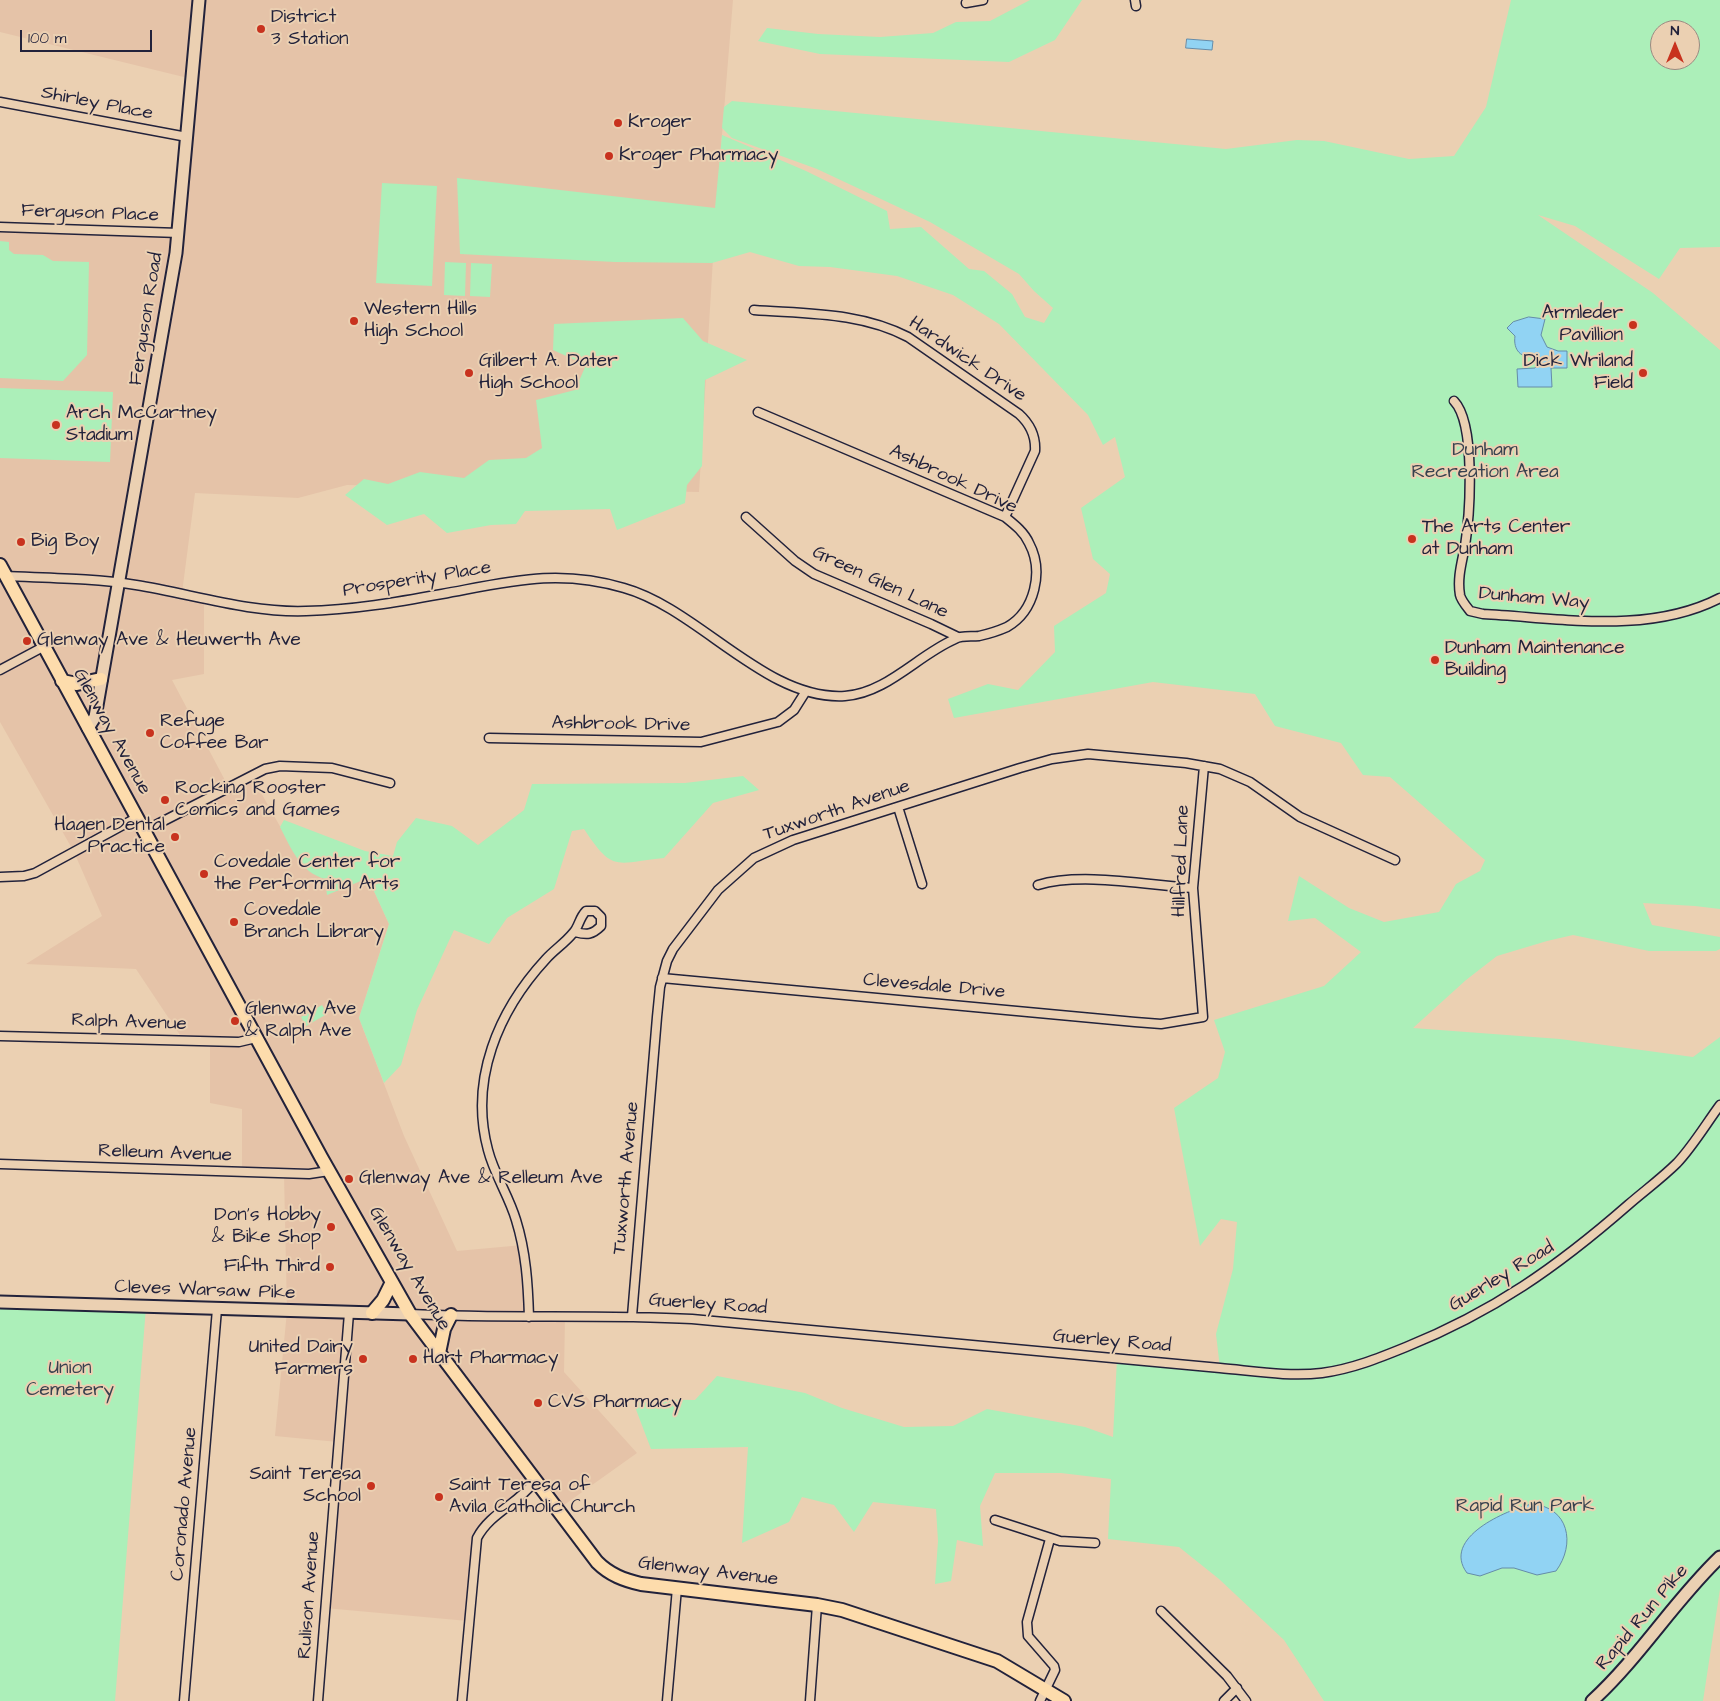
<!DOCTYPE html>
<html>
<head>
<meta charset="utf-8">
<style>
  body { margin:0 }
  #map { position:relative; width:1720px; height:1701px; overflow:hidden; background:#ebd0b2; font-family:"Architects Daughter",sans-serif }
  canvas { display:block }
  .north { position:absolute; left:1650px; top:20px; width:50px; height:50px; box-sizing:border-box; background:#ebd0b2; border:1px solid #9b8a82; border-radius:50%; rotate:0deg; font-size:14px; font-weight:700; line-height:20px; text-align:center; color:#22223b }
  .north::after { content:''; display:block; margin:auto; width:18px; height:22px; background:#c8321e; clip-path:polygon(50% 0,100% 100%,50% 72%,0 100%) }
  .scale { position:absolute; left:20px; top:30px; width:132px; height:22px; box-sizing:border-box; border:2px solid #22223b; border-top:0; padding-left:6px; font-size:15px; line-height:18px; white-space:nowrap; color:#22223b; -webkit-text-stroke:4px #ebd0b2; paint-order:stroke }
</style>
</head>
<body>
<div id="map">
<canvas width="1720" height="1701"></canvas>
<div class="north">N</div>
<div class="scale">100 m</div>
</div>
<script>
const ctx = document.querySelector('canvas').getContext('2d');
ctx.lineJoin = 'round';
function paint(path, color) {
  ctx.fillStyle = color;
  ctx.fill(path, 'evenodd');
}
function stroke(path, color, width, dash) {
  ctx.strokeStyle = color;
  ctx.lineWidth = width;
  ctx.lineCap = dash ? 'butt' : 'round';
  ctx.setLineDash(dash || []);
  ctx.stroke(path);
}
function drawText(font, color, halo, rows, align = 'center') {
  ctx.font = font + ' "Architects Daughter",sans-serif';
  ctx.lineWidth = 4;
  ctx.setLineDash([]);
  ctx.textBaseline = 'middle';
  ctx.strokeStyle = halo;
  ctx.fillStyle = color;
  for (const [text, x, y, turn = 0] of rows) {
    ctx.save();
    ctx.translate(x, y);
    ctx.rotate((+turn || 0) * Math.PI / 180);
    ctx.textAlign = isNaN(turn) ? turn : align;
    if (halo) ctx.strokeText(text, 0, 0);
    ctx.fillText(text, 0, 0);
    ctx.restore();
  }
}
const built = new Path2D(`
  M0,0H733L716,208L699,492L347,485L298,498L195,493L182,593L204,597V674L172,680L228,786L251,775L299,860L368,878L389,924L359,1018L404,1136L457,1251L523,1245L529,1317L565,1318L564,1372L637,1453L557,1510L535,1482L482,1529L468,1621L325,1608L338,1442L275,1436L287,1311L284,1174L242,1172V1109L210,1103V1042L184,1041L136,969L26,964L102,916L74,852L0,722V227L179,233L192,79L0,32Z`);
const green = new Path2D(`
  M1030,0H1082L1055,40L1009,62L820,54L758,41L767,28L818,34L880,37L933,33L956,22L990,21Z
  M1511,0H1720V247L1680,248L1659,279L1575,226L1538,215L1653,293L1720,350V909L1695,906L1643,903L1652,925L1720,937V949L1716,951H1649L1573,935L1547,941L1497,956L1466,980L1413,1028L1560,1039L1693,1057L1720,1037V1589L1703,1701H1324L1284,1640L1219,1579L1179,1547L1108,1539L1111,1479L1061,1473H995L980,1506L983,1546L957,1540L951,1581L935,1584L938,1541L936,1509L873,1502L854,1532L834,1505L802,1497L789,1522L742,1543L748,1447L651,1449L632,1399L695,1400L717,1376L805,1393L842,1408L904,1427L953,1426L987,1409L1085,1427L1113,1437L1117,1359L1220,1368L1216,1334L1233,1269L1237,1222L1221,1219L1200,1246L1174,1108L1218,1078L1225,1052L1214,1020L1324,986L1361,952L1315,918L1288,921L1299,876L1349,908L1384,922L1439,912L1456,884L1480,871L1485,860L1390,777L1363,775L1341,743L1275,726L1255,694L1153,682L954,718L948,699L988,684L1018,690L1055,652L1054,626L1106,593L1110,574L1093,559L1081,508L1125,477L1115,437L1103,445L1088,415L999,324L953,295L897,276L830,267L799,266L750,252L712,263L615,262L460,254L457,178L715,208L722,135L806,171L887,211L890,229L921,227L969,269L984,271L1012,294L1025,317L1044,323L1053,308L1034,291L1019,274L930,222L817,169L732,138L722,128L724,107L732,101L1226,149L1297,140L1324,141L1409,159L1454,156L1486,107ZM1660,30H1690V60H1660Z
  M382,183L437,186L432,286L376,283Z
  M0,241L9,242V250L14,254L43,255L53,261L89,262L87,355L63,381L0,378Z
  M445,262L466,263L465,296L444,295Z
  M471,263L492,264L490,297L470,296Z
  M683,318L703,341L747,360L705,380L702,466L687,485L685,503L617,530L610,509L525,511L516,524L491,525L447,533L424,514L387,525L345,495L364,479L388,484L420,472L464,478L489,460L526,458L542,448L536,400L575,390L586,365L553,350L554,324Z
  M0,388L113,392L110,462L0,458Z
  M743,776L759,790L713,803L664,858C615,863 613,873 584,829L572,831L554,889L507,918L489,944L454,930L417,1010L401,1065L384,1083L359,1018L389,924L368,878L327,895L325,879C300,872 291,848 280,827L284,820L365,851L393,856L397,842L416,818L452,826L478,845L524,810L532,784L685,783Z
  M322,1005L327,1014L306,1026L301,1017Z
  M0,1302L146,1307L115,1701H0Z`);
const water = new Path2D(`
  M1187,39L1213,41L1212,50L1186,48Z
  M1529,317L1545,319L1541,335L1547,347L1558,351H1567V368H1551L1552,387H1518L1517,369L1535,368L1540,362L1535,356C1521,359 1513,350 1515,336L1507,328L1513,322Z
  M1532,1504C1569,1507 1576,1544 1556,1571L1537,1575L1514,1568H1502L1480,1576L1467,1573C1441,1538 1506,1510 1532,1504Z`);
const street = new Path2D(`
  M1135,0L1136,6
  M966,3L983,0
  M0,102L187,137
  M0,227L179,233
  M754,310C807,314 860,312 908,337L1019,414C1030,424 1036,435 1035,451L1005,517
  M1454,401C1476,424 1470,514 1465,546C1462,562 1457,578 1460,595C1461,600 1466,606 1470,611L1483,614C1561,618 1648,635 1720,598
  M746,517L795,561L814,574L931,624L958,637
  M5,576C49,578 93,578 136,585C192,594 249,613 306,611C352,610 398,602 442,594C508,582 557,568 624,588C699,609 766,701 845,696C887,693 918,655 955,639C962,635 971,637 979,636C988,634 998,631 1007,627C1035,611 1044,571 1029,543C1024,532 1015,525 1005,517L758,412
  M0,670L43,647
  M489,738L701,742L778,722L794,710L806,691
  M898,807L922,884
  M144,831L265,769L280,766L332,768L390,783
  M0,877L24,876L35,873L136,818
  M1038,885C1081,872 1147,885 1193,888
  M662,978L1135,1022L1161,1024L1203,1017L1193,888L1204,766
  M0,1036L239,1042L256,1038
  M0,1164L309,1174L329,1171
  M410,1314C504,1319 598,1314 692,1319L1220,1368C1254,1371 1289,1377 1322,1373C1352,1369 1379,1358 1406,1347C1493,1312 1557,1267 1628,1205C1644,1191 1662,1178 1677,1163C1693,1146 1706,1124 1720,1105
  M632,1316L657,1017L660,987L667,961L673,949L718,890L754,858L793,840L1020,768L1052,759L1088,754L1186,763L1220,769L1250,782L1300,817L1395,860
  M529,1317C528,1284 526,1252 516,1220C509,1196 494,1174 488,1150C469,1080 498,1011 546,959C554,950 565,943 573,933C579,927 579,918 586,911H595L601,917V926C592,935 587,935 575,932
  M995,1520L1060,1541L1095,1543
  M1161,1611L1227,1676L1246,1701
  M184,1701L217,1309
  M318,1701L349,1313
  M462,1701L477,1538C490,1513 518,1504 534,1482
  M667,1701L677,1588
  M810,1701L817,1605
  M1040,1701L1055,1670L1054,1666L1028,1636L1027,1622L1050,1539
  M1224,1701L1237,1688`);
const secondary = new Path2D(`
  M88,728L95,717L176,253L199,0
  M0,1302L410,1314
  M1592,1701C1640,1657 1674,1601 1720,1557`);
const primary = new Path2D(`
  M0,565L321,1157L410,1314L597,1562C610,1575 624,1580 641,1584L817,1605L842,1610L997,1661L1064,1701
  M62,681L77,684L101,679
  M372,1313L383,1300L392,1282
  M439,1353L444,1329L451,1315`);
const markers = [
  [261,29,5,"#c8321e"],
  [618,123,5,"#c8321e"],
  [609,156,5,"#c8321e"],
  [354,321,5,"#c8321e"],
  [1633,325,5,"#c8321e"],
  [469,373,5,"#c8321e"],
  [1643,373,5,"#c8321e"],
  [56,425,5,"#c8321e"],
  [1412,539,5,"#c8321e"],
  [21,542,5,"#c8321e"],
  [27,641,5,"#c8321e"],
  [1435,660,5,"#c8321e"],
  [150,733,5,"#c8321e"],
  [165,800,5,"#c8321e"],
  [175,837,5,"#c8321e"],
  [204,874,5,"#c8321e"],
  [234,922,5,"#c8321e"],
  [235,1021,5,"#c8321e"],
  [349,1179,5,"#c8321e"],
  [331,1227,5,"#c8321e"],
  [330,1267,5,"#c8321e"],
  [363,1359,5,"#c8321e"],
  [413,1359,5,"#c8321e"],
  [538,1403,5,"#c8321e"],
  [371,1486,5,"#c8321e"],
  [439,1497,5,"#c8321e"]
];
const poiNames = [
  ["District",271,18],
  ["3 Station",271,40],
  ["Kroger",628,123],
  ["Kroger Pharmacy",619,156],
  ["Western Hills",364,310],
  ["High School",364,332],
  ["Armleder",1623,314,"right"],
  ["Pavillion",1623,336,"right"],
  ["Gilbert A. Dater",479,362],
  ["High School",479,384],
  ["Dick Wriland",1633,362,"right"],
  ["Field",1633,384,"right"],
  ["Arch McCartney",66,414],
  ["Stadium",66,436],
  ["The Arts Center",1422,528],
  ["at Dunham",1422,550],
  ["Big Boy",31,542],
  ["Glenway Ave & Heuwerth Ave",37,641],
  ["Dunham Maintenance",1445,649],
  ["Building",1445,671],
  ["Refuge",160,722],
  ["Coffee Bar",160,744],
  ["Rocking Rooster",175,789],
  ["Comics and Games",175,811],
  ["Hagen Dental",165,826,"right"],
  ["Practice",165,848,"right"],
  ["Covedale Center for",214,863],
  ["the Performing Arts",214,885],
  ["Covedale",244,911],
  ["Branch Library",244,933],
  ["Glenway Ave",245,1010],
  ["& Ralph Ave",245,1032],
  ["Glenway Ave & Relleum Ave",359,1179],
  ["Don's Hobby",321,1216,"right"],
  ["& Bike Shop",321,1238,"right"],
  ["Fifth Third",320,1267,"right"],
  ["United Dairy",353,1348,"right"],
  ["Farmers",353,1370,"right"],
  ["Hart Pharmacy",423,1359],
  ["CVS Pharmacy",548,1403],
  ["Saint Teresa",361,1475,"right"],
  ["School",361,1497,"right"],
  ["Saint Teresa of",449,1486],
  ["Avila Catholic Church",449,1508]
];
const streetNames = [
  ["Shirley Place",97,104,11],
  ["Ferguson Place",90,214,2],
  ["Ferguson Road",147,319,-81],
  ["Hardwick Drive",967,360,34],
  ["Ashbrook Drive",953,480,25],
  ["Prosperity Place",417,580,-9],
  ["Green Glen Lane",880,583,25],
  ["Dunham Way",1534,599,5],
  ["Ashbrook Drive",621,725,1],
  ["Glenway Avenue",111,732,61],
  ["Tuxworth Avenue",837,811,-19],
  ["Hillfred Lane",1182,861,-88],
  ["Clevesdale Drive",934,987,5],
  ["Ralph Avenue",129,1023,2],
  ["Relleum Avenue",165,1154,2],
  ["Tuxworth Avenue",627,1178,-85],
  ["Glenway Avenue",409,1269,59],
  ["Guerley Road",1502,1277,-31],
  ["Cleves Warsaw Pike",205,1291,2],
  ["Guerley Road",708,1305,4],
  ["Guerley Road",1112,1342,5],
  ["Coronado Avenue",185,1504,-85],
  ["Glenway Avenue",708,1572,7],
  ["Rulison Avenue",310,1595,-86],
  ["Rapid Run Pike",1643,1618,-50]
];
const parkNames = [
  ["Dunham",1485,451],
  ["Recreation Area",1485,473],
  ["Union",70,1369],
  ["Cemetery",70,1391],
  ["Rapid Run Park",1525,1507]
];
paint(built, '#e5c3a8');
paint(green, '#acefb9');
paint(water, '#91d3f3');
stroke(water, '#658ca9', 1);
stroke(street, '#22223b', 11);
stroke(secondary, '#22223b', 15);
stroke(primary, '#22223b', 16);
stroke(street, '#ebd0b2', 8);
stroke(secondary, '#ebd0b2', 11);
stroke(primary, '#fddcac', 12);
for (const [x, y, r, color] of markers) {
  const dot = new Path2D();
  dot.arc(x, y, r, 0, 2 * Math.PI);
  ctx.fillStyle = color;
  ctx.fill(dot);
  stroke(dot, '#ebd0b2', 2);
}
drawText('19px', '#22223b', '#ebd0b2', poiNames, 'left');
drawText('19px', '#22223b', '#ebd0b2', streetNames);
drawText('19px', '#37414e', '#ebd0b2', parkNames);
</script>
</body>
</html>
